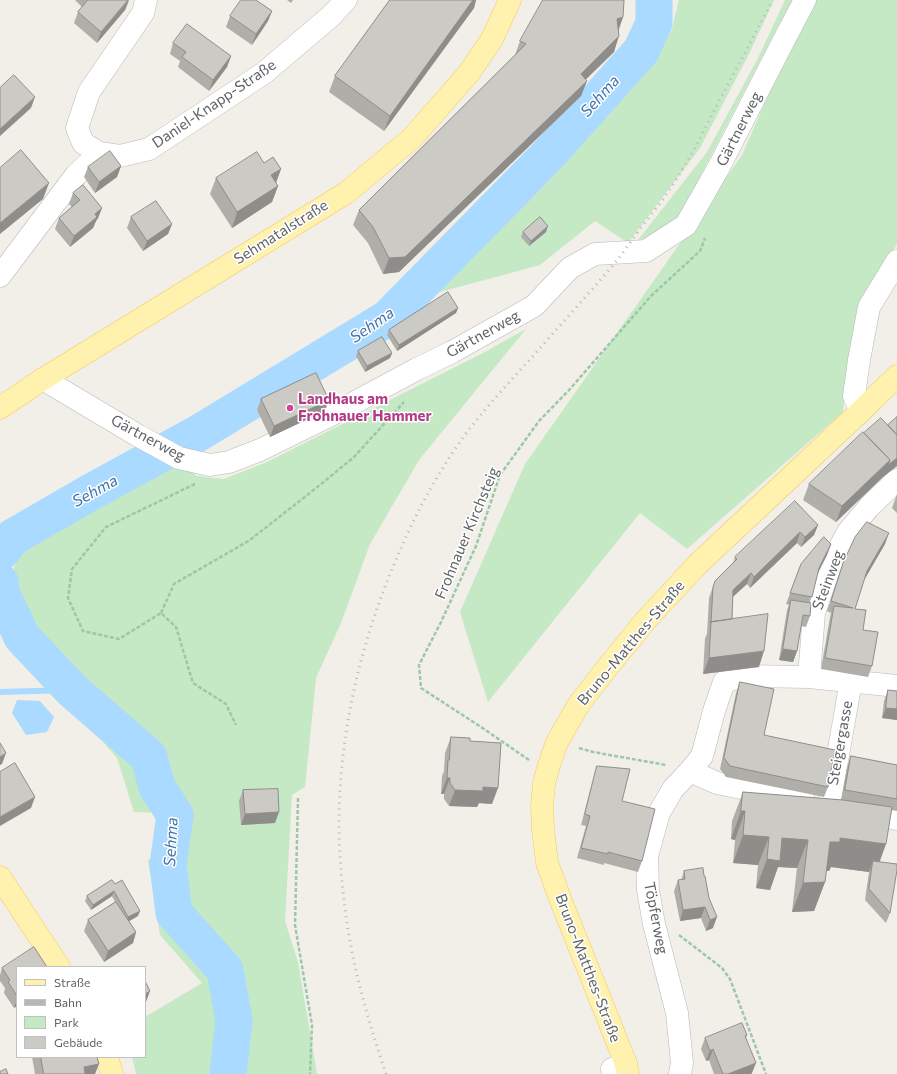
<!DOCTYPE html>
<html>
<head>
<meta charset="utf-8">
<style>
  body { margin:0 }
  #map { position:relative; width:897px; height:1074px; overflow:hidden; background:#f1efe8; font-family:Commissioner,sans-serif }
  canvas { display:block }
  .legend { position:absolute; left:16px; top:966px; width:130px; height:92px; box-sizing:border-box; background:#fff; border:1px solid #bfc1c3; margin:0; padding:5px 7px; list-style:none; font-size:12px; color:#5f6368 }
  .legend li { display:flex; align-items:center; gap:8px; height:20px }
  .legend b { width:20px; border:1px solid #bfc1c3 }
</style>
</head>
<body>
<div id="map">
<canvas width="897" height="1074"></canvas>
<ul class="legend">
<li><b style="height:5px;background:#fff2af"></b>Straße</li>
<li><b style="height:5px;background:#b6b7b8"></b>Bahn</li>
<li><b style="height:11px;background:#c5e8c5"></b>Park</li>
<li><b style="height:11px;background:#cccac5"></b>Gebäude</li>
</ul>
</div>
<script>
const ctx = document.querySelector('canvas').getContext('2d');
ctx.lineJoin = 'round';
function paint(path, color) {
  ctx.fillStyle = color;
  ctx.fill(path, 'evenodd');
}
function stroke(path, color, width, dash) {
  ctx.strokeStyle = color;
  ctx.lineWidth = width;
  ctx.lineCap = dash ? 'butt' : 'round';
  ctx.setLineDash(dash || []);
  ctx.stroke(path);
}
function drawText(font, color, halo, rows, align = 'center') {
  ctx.font = font + ' Commissioner,sans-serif';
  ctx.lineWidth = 3;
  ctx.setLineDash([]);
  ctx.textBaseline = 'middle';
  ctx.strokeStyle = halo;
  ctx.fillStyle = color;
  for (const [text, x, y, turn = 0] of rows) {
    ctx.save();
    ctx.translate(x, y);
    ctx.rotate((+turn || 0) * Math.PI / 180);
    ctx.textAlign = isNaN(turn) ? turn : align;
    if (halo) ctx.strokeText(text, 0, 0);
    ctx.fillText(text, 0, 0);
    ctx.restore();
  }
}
const green = new Path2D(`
  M679,0H774L749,54L700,148L628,243L595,221L540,265L418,298L387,300L509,208L583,121L642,70L671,32Z
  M785,0H794L777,28L672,231L638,240L707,152L757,60Z
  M816,0H897V244L862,301L847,373L843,412L687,549L640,513L488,702L460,612L525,464L742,155L787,52Z
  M526,329L419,460L370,544L341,623L316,678L305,787L292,795L285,921L298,962L317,1074H136L132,1057H145V1017L202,983L160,935L148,860L184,845V814L134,812L117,758L60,692L12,638L0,614V591L9,587L20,546L98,498L170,457L197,476L224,479L267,462L485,352Z`);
const water = new Path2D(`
  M17,700L40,701L54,717L47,732L26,735L12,713Z`);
const stream = new Path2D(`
  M0,538L13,537
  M0,692L72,690`);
const river = new Path2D(`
  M0,553L13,537L91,492L197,434L388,318L548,155L641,51L654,23V0
  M0,582L1,593L22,637L72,690L149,757L157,787L175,815L168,865L174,913L225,970L234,1021L228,1074`);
const path = new Path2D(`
  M195,484L106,527L72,569L68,598L83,631L119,639L161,613L176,627L193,683L226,704L236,725
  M161,613L174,584L250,540L320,485L354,457L404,402
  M579,748L593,752L666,765
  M529,760L481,727L421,688L419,665L441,622L476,546L500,475L539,421L570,389L651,296L700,251L705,238
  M298,798L295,925L312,1025L310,1074
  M679,935L722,968L730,979L766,1074`);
const minor = new Path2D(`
  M146,0L143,13L89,92L77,128L83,143L99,153L120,156L149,149L264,73L331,16L346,0
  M0,276L76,175L99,153
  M43,379L137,435L179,458L210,465L229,462L260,450L337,412L417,369L452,352L534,306L570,268L595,254L646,251L686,225L720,165L784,40L805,0
  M861,411L854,396L859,360L869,307L897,261
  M809,677L814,613L830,566L848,532L869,507L897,480
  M690,771L717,783L804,801
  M829,806L851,681
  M862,812L897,819
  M612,1069L626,1064
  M680,1074L682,1063L677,1013L654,924L648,890L647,856L659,813L673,789L690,771L702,756L714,711L724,682L743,676L809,677L897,686`);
const major = new Path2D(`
  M0,408L43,379L346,193L412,138L469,73L492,39L510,0
  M0,877L59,967
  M107,1057L112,1074
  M628,1074L626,1064L561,901L547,863L543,829L542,806L544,784L548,768L557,742L579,704L607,668L646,620L698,564L861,411L897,376`);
const rail = new Path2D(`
  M386,1074C369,1023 353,969 346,916C342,886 339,855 339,825C339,732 361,640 398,555C417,510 441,467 470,428C490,403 512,379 534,355C560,325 588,295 614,264C624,252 633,238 643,225C653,212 663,200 672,186C689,161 702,134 716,107C735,71 754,36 773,0`);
const wall = new Path2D(`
  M75,0H129L125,10L97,43L74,23L78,12L82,7Z
  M287,0H293L291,3Z
  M390,0H476L474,8L384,131L329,92L335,76Z
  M272,11L268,21L252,45L226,27L230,16Z
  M623,17L619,30L614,52L586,79L581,96L399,272L383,274L368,243L353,225L359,210L515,55L520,41Z
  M173,43L231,56L227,67L209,91L178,67L180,61L170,54Z
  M264,163L281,169L276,183L278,186L272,202L232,228L210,194L216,178Z
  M121,166L117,177L95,193L84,177L88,167Z
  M73,193L102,208L98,218L96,221L93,228L70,247L55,229L59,218L72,207L69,204Z
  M131,217L172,224L168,234L143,251L127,228Z
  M523,232H546L529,246L521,237Z
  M458,308L456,313L397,351L387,335L389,330Z
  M358,351L392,353L390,358L365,372L356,356Z
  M261,399L325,411L270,437L257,410Z
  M897,417V466L884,476L836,522L803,500L809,484L864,433L888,425Z
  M897,494V513L892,508Z
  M818,525L814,535L801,547L797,543L750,588L747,584L733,597L732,619L759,667L703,674L705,638L707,634L709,598L715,581L733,564L735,557Z
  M831,544L827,555L817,574L810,602V616L806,627L801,626L797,651L793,662L779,660L787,610L789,605L786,604L801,564Z
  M885,544L864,580L855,609L863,630L872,666L868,677L821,669L830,617L831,613L827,611L843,563Z
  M740,682L764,735L828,787L824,797L726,777L720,769L736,693Z
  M888,690L897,691V720L882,718L884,701Z
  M451,737L470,741L492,804L479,803L477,807L449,806L444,799V794H441L442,776L444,771L445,753Z
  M851,756L897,765V811L891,810L879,862L890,913L886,923L865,900L869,872L831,867L829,871H826L825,882L814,911L792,912L797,868L778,867L770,890L756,888L758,865L733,863L735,840L731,839L732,821L743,792L841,800L847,767Z
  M597,766L622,801L642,861L638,872L604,863V865L577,858L586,826L581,825L594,777Z
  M243,790L275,823L241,825L239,801Z
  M684,871L704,876L709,898L713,928L706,931L701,918L680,921L674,891L678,880H681Z
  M112,880L138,916L129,921L136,932L133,943L104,962L84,931L88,920L115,902L112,896L91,910L85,901L87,896Z
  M17,967V1006L14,1008L4,993L5,988L0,981V975L2,968Z
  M747,1035L746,1038L752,1073L751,1074H714L709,1060L706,1061L701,1049L705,1038Z
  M32,1057H97L95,1074H35Z`);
const shadedWall = new Path2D(`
  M129,0L125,10L97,43L101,32Z
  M473,0H476L474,8L384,131L390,116Z
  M272,11L268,21L252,45L256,34Z
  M623,17L617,33V19Z
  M619,36L614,52L575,90L581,74Z
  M231,56L227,67L209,91L213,80Z
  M587,81L581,96L399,272L383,274L389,258Z
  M35,97L31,108L0,136V129Z
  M121,166L117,177L95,193L99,182Z
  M281,169L275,185L271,175Z
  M49,183L43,199L0,234V223Z
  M278,186L272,202L232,228L237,212Z
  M102,208L98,218L96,221L93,228L70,247L74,236L95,214Z
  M172,224L168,234L143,251L147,241Z
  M548,226L546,232L529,246L531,241Z
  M458,308L456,313L397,351L399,345Z
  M392,353L390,358L365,372L367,366Z
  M329,400L325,411L270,437L274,426Z
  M897,458V466L884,476L836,522L842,506L890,460Z
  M818,525L814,535L801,547L805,537Z
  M800,532L797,543L750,588L754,577Z
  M889,533L885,544L863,582L867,571Z
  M831,544L827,555L815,579L819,568Z
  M751,573L747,584L729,600L733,590Z
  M783,649L797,651L793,662L779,660Z
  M764,651L759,667L703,674L709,658Z
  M886,708L897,709V720L882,718Z
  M6,753L2,764L0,765V757Z
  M447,778H450L444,794H441Z
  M483,787L498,788L492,804L479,803L477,807L449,806L455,790Z
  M35,797L31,808L0,826V817Z
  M741,811H745L735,840L731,839Z
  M279,812L275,823L241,825L245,814Z
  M743,835L769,837L758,865L733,863Z
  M782,838L808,840L797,868L778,867L770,890L756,888L767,859Z
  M840,838L886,844L876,872L873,861L869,872L831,867L829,871H819L830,842Z
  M825,882L814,911L792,912L803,883Z
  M114,891L112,896L91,910L93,905Z
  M705,907L701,918L680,921L683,910Z
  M140,911L138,916L126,923L128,917Z
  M717,917L713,928L706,931L710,920Z
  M136,932L133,943L104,962L108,951Z
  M150,991L146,1002L145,1003V994Z
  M17,1000V1006L14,1008Z
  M713,1049L709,1060L706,1061L710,1051Z
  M756,1063L752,1073L751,1074H728Z
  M99,1064L95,1074H81L84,1067Z`);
const building = new Path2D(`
  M88,0H128L101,32L78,12Z
  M241,0H256L272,11L256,34L230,16Z
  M390,0H473L390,116L335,76Z
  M543,0H624L623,17L617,19L619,36L581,74L587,81L405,257L389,258L373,227L359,210L526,44L520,41Z
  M187,24L231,56L213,80L182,57L186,52L173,43Z
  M14,75L35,97L0,129V88Z
  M21,150L49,183L0,223V168Z
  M110,151L121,166L99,182L88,167Z
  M257,152L264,163L273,157L281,169L271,175L278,186L237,212L216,178Z
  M83,185L102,208L95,214L97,217L74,236L59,218L80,200L73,193Z
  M156,201L172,224L147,241L131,217Z
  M540,217L548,226L531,241L523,232Z
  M448,292L458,308L399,345L389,330Z
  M382,337L392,353L367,366L358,351Z
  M316,373L329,400L274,426L261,399Z
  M897,417V435L888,425Z
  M881,418L897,435V458L888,465L890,460L864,433Z
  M863,432L890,460L842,506L809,484Z
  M795,501L818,525L805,537L800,532L754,577L751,573L733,590L732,619L711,622V623L713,587L715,581L737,559L735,557Z
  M867,522L889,533L867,571L855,609L866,610L863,630L878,632L872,666L825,658L834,606L853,608L831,601L843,563L855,537Z
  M824,537L831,544L819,568L812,597L790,593L801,564Z
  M791,600L811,603L810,616L803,615L797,651L783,649Z
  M768,614L764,651L709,658L711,622Z
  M740,682L774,689L764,735L835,750L828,787L730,766L724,758Z
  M888,690L897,691V709L886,708Z
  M451,737L470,738V741L501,743L498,788L483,787V791L455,790L450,783V778H447L448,760H449Z
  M0,743L6,753L0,757Z
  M851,756L897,765V799L845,790Z
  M15,763L35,797L0,817V772Z
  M597,766L630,769L622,801L655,809L642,861L608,852V854L581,848L590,816L585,814Z
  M278,789L279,812L245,814L243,790Z
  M743,792L843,800L892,807L886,844L840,838V842H830L825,882L803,883L808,840L782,838L780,861L767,859L769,837L743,835L745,811H741Z
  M873,861L897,864V870L890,913L869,889Z
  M703,868L704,876H705L709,898L717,917L710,920L705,907L683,910L678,880L685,879L684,871Z
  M112,880L115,884L122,880L140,911L128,917L114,891L93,905L87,896Z
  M116,902L136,932L108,951L88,920Z
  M34,947L47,967H17V996L8,982L10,980L2,968Z
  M145,981L150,991L145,994Z
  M742,1023L747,1035L745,1036L756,1063L728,1074H723L713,1049L710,1051L705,1038Z
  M41,1057H97L99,1064L84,1067L85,1074H44Z
  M6,1069L8,1074H0V1072Z`);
const markers = [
  [290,408,4,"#d1479c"]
];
const streetNames = [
  ["Daniel-Knapp-Straße",214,104,-34],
  ["Gärtnerweg",739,129,-63],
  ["Sehmatalstraße",281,232,-32],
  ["Gärtnerweg",483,334,-29],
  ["Gärtnerweg",148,438,28],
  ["Frohnauer Kirchsteig",467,533,-67],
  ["Steinweg",828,580,-69],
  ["Bruno-Matthes-Straße",631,643,-50],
  ["Steigergasse",840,743,-80],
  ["Töpferweg",656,918,79],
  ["Bruno-Matthes-Straße",588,968,69]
];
const hotelNames = [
  ["Landhaus am",298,399],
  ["Frohnauer Hammer",298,416]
];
const waterNames = [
  ["Sehma",600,96,-48],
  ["Sehma",372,325,-35],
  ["Sehma",95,491,-29],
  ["Sehma",171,842,-87]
];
paint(green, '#c5e8c5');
paint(water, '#aadaff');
stroke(stream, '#aadaff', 6);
stroke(river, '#aadaff', 37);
stroke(minor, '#b5b8bc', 23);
stroke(major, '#f2c960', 23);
stroke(path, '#9cc7a9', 2.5, [4, 2]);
stroke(minor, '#fff', 22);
stroke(major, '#fff2af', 22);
stroke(rail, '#b6b7b8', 3, [1, 5]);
paint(wall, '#afaea9');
paint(shadedWall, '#8f8d8a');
paint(building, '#cccac5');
stroke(building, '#8f8d8a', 1);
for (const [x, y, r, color] of markers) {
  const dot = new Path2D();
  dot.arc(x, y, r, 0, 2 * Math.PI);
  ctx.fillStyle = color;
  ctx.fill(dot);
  stroke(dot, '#fff', 1.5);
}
drawText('15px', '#5f6368', '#fff', streetNames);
drawText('bold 15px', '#b23c85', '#fff', hotelNames, 'left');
drawText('italic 16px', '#4174aa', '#fff', waterNames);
</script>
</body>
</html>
